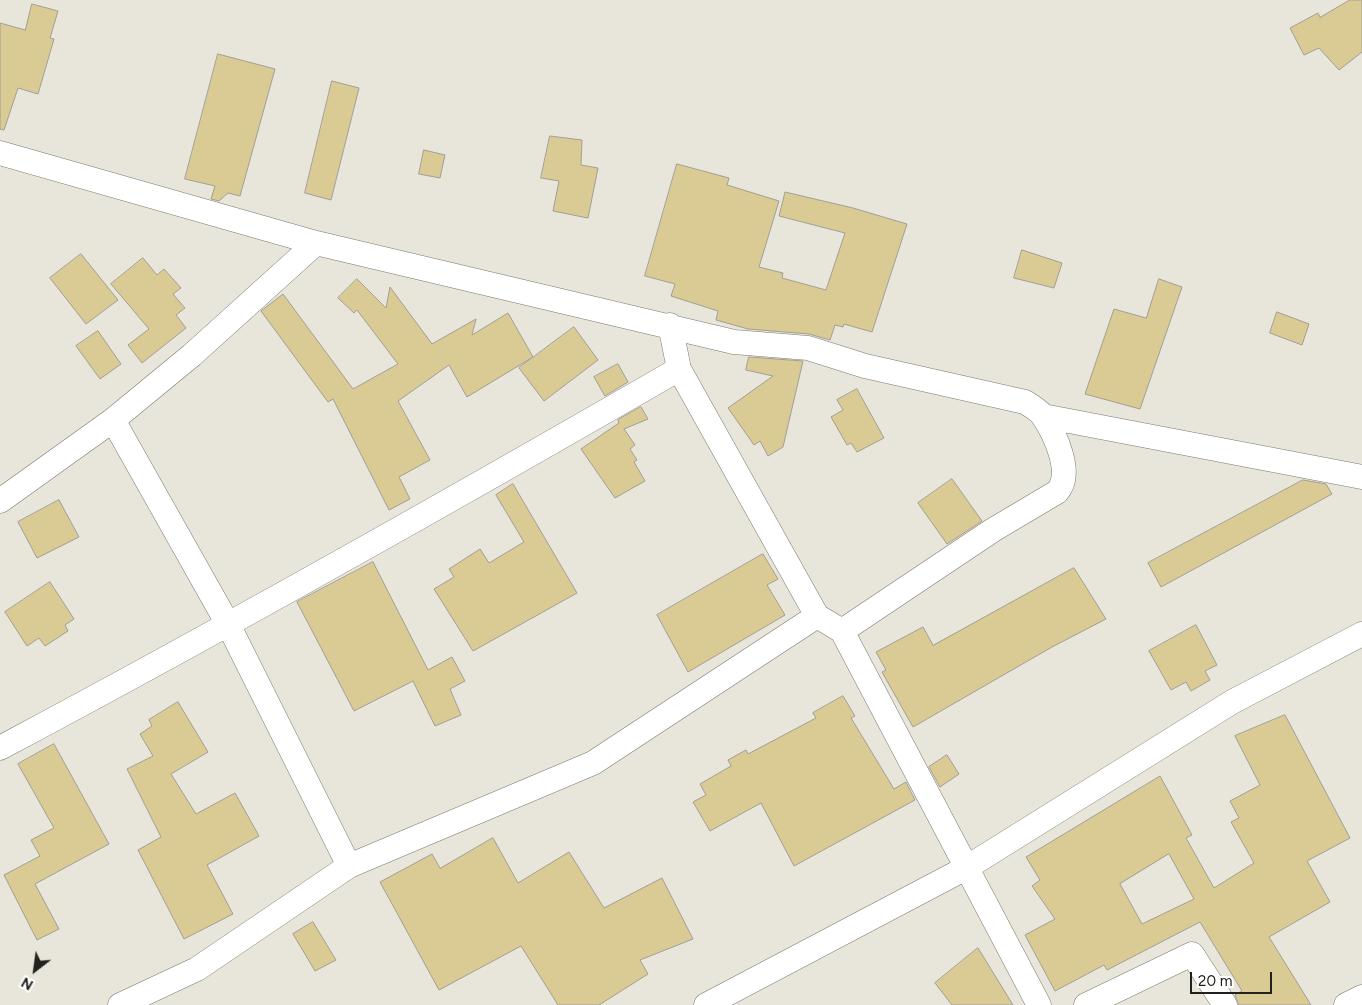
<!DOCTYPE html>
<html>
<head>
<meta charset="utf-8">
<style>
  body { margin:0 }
  #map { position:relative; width:1362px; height:1005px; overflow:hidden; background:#e8e5da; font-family:Figtree,sans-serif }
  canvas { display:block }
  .north { position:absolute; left:10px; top:945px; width:50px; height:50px; -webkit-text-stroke:4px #fff; paint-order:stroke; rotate:210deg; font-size:14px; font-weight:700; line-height:20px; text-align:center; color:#22211d }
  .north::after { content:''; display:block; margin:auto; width:18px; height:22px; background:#22211d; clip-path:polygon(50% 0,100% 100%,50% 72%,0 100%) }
  .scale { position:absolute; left:1190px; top:972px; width:82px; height:22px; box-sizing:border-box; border:2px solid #22211d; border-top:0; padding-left:6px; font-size:15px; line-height:18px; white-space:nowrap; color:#22211d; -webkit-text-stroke:4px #fff; paint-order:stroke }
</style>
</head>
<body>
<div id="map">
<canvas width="1362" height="1005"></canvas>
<div class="north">N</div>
<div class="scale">20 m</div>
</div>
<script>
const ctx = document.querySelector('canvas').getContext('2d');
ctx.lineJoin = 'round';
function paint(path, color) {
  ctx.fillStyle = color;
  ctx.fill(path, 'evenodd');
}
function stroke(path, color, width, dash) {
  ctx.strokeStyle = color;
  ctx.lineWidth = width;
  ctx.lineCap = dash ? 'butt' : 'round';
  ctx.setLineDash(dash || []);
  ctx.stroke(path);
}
const building = new Path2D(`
  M1350,0H1362V52L1339,70L1319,48L1304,55L1290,28L1318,13L1320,17Z
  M32,4L58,11L50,38L54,39L38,94L18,88L4,130L0,129V23L25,30Z
  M218,54L275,69L240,196L228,193L219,201L211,199L215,186L185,179Z
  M332,81L359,88L331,200L305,193Z
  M550,136L582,140L581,165L598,168L588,218L553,211L559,181L541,178Z
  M424,150L445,155L440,178L419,174Z
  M677,164L729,178L727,185L779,201L759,267L783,273L782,278L826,290L845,233L779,216L785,192L853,208L907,224L872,332L844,324L843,327L835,325L830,340L809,334L748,329L716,320L718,311L671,296L675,284L645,276Z
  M1022,250L1062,263L1054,288L1014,278Z
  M81,254L118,300L86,324L50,278Z
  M143,258L157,275L164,269L181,288L173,294L185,308L176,315L186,328L142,363L128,345L149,329L111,284Z
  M357,279L386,308L390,287L432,344L476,319L472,335L508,313L533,357L467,397L449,365L398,401L430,460L399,477L410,499L389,510L333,399L328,402L261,311L283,294L353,389L398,364L357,310L354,313L338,298Z
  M1159,279L1182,287L1140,409L1085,394L1114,309L1146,318Z
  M1277,312L1309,324L1302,345L1270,333Z
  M574,327L598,360L544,401L519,368Z
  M98,331L121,364L100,379L76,346Z
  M749,357L803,361L783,447L768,456L760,441L754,445L728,408L773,376L746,370Z
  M618,364L628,382L605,396L594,377Z
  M857,389L884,438L857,452L851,443L847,445L831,417L843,410L837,400Z
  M641,407L648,419L624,429L635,445L630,449L637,460L634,462L645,481L615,498L581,449L619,423L618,420Z
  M952,479L982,521L947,544L918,503Z
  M1303,480L1326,484L1332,494L1161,587L1148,563Z
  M513,484L577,593L473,651L434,589L454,577L449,569L480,549L489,563L524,542L496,495Z
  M59,500L79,537L37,558L18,522Z
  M763,554L778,579L767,585L785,615L688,672L657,615Z
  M373,562L428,670L452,657L465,681L450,689L461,715L435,726L413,681L354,711L297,602Z
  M1074,568L1106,619L1052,647L913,727L882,672L886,670L876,652L923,627L933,645Z
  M50,582L74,619L65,625L68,631L45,646L39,638L27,646L5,612Z
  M1196,625L1217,665L1205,671L1210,680L1191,691L1186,682L1171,690L1149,651Z
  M843,696L855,716L851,718L894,789L906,782L915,800L794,866L761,803L710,831L693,802L706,795L700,784L731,766L728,760L746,750L748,754L816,718L813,713Z
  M178,702L208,752L171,774L196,814L235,793L259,836L207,865L233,914L184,939L138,850L161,837L127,769L153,756L140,734L152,726L149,720Z
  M1285,715L1350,838L1307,861L1330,902L1269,937L1311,1005H1239L1235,995L1242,991L1200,922L1107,970L1104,965L1055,991L1025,935L1055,919L1032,886L1040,880L1026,857L1160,776L1192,835L1186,838L1214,888L1254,863L1231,822L1239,818L1230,801L1260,785L1235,736ZM1169,854L1194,899L1142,924L1120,884Z
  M54,744L109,844L35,884L59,929L37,940L4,875L40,856L31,840L54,828L18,764Z
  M947,755L959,774L940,787L929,767Z
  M493,838L518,883L569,852L604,908L662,878L693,939L640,960L648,974L599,1005H558L521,946L439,990L380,882L432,854L440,868Z
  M313,922L336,960L315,971L293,934Z
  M978,948L1013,1005H952L935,983Z`);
const street = new Path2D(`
  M0,153L316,243L734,342L808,348L865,366L1025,402C1031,406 1039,410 1043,416C1055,434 1074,474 1057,492L993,530L842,631
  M679,369L817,616L842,631L1039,1005
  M1043,416L1362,477
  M113,420L229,626L349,866
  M0,501L113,420L192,355L316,243
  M0,748C229,626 454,499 679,369L670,325
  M120,1005L197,969L349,866L593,763L817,616
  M706,1005L966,868L1232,702L1362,634
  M1086,1005L1192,954L1225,1005
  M1346,1005L1362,997`);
paint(building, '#dacb94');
stroke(building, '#a19e94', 1);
stroke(street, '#7b796e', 25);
stroke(street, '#fff', 24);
</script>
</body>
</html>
